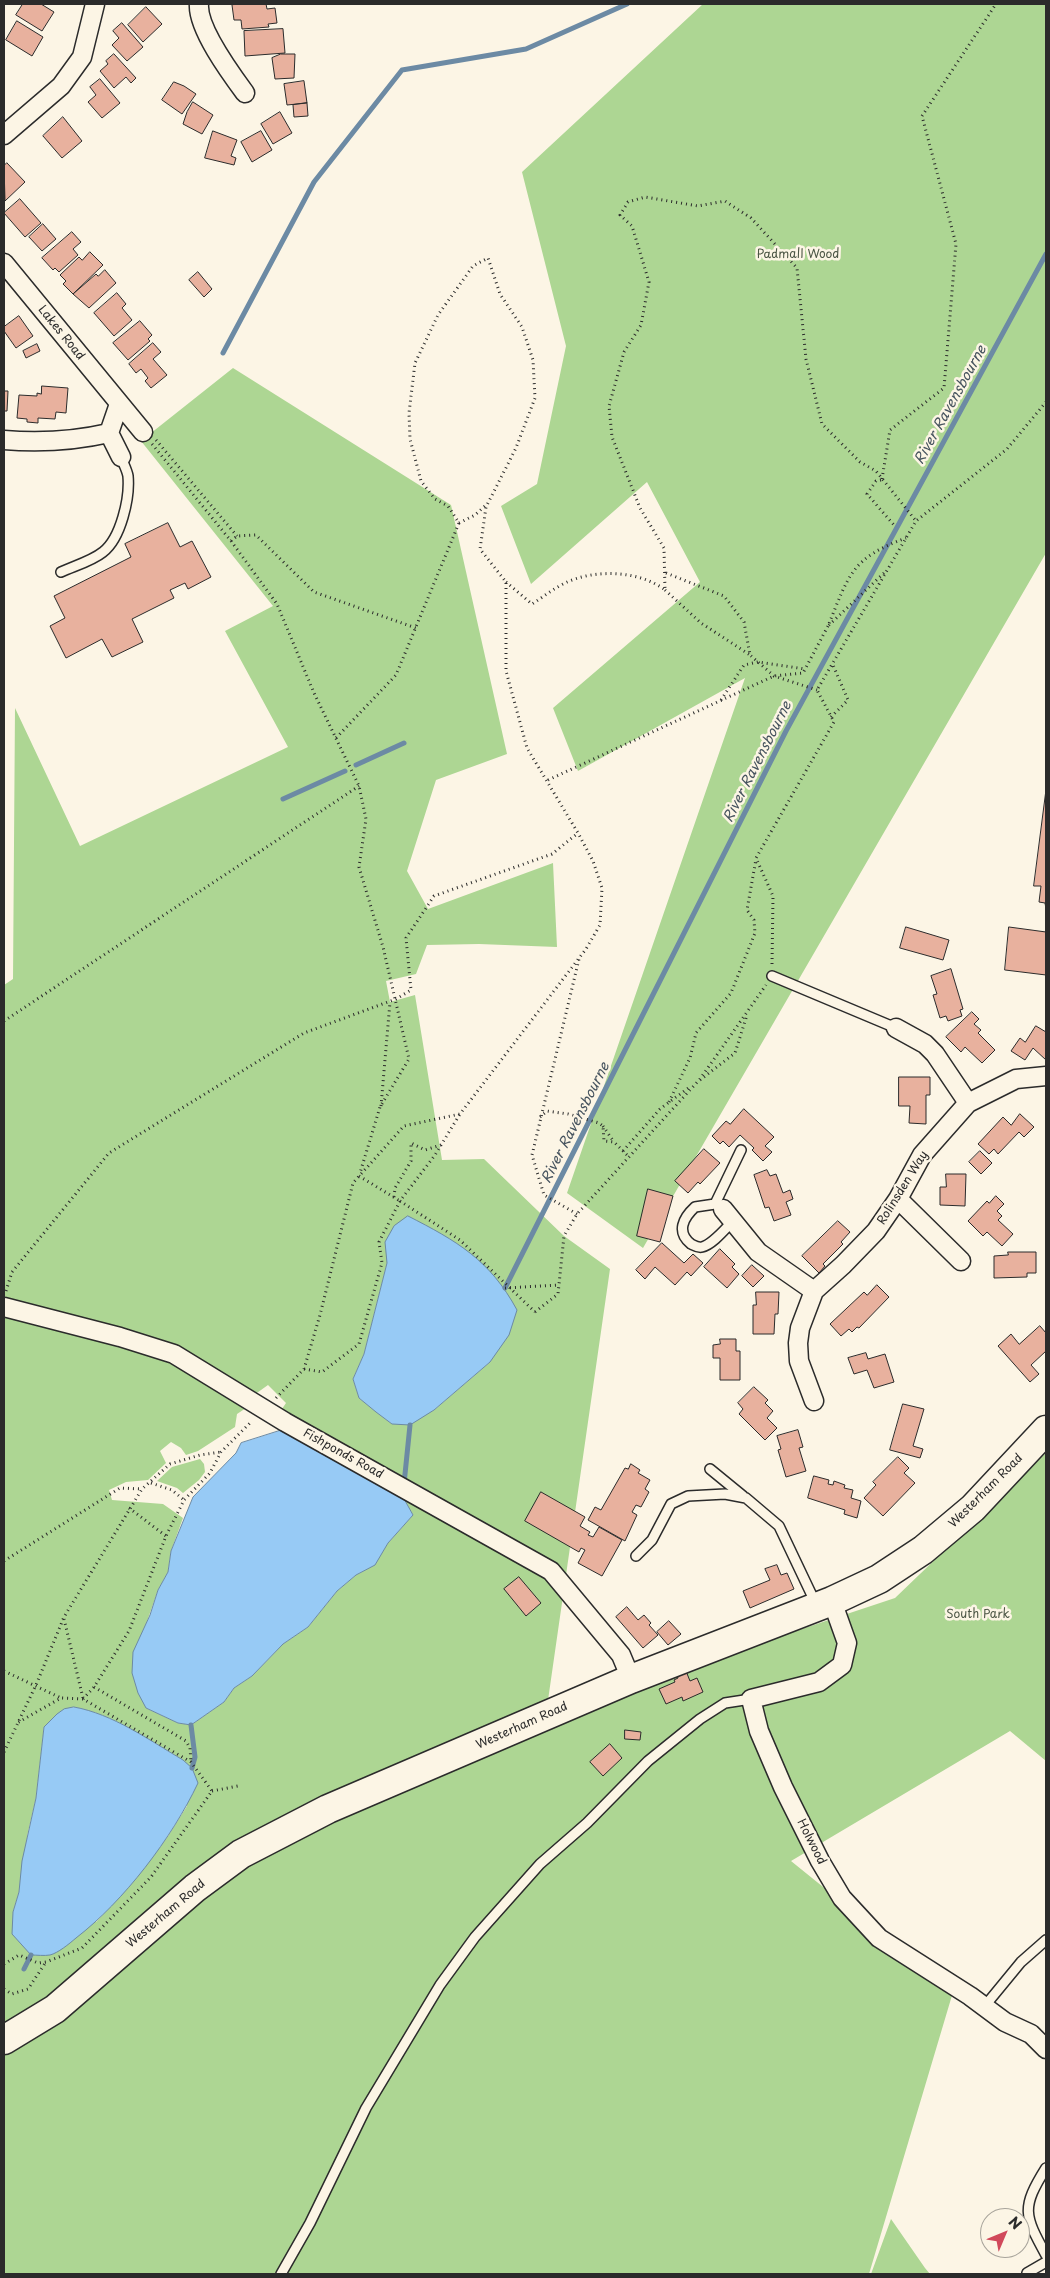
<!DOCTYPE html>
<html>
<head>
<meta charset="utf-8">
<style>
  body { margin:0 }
  #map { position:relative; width:1050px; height:2278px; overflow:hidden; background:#fcf5e5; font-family:"Playpen Sans",sans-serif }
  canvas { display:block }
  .frame { position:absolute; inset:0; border:5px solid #2b2b2b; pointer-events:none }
  .north { position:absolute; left:980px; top:2208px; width:50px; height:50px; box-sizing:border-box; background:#fcf5e5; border:1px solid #a8a49b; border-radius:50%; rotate:45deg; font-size:14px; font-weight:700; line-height:20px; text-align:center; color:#2b2b2b }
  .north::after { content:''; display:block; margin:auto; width:18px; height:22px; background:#d1495b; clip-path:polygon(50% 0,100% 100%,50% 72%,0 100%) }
</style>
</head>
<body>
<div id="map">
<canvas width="1050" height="2278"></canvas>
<div class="frame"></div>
<div class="north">N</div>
</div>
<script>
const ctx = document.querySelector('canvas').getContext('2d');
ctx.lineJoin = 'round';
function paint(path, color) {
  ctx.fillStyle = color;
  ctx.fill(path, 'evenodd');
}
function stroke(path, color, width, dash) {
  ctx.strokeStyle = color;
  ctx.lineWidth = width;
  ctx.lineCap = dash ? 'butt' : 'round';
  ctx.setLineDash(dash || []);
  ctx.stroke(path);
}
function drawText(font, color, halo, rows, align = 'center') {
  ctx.font = font + ' "Playpen Sans",sans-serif';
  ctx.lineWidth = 5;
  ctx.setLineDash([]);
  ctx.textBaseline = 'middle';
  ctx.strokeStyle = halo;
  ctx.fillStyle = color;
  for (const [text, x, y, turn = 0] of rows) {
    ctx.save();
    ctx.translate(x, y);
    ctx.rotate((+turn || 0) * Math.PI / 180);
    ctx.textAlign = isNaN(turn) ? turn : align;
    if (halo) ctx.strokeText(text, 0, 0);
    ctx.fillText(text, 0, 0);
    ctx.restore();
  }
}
const green = new Path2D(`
  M703,4H1046V553L643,1248L567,1193L745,678L578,771L553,708L700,582L647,482L531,584L501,506L537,484L566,346L522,172Z
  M233,368L451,505L507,754L436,780L407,871L428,909L553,863L557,947L479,944L427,945L416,974L386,981L390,1002L415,995L442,1160L484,1159L564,1236L610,1269L546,1714L895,1598L1046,1453V1761L1010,1731L791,1861L953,1992L869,2274H4V985L13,979L15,708L80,846L288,747L225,631L273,606L141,441ZM387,1263L490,1362L434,1410L392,1424L359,1398L353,1379L364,1354ZM213,1367L254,1395L268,1385L286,1403L282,1409L411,1482L403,1497L413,1515L388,1543L374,1565L356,1575L337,1591L308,1627L283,1644L252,1676L234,1688L224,1702L191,1725L178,1723L146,1708L144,1630L158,1590L168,1572L171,1551L183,1518L163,1504L112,1500L109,1490L126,1482L148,1480L166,1463L160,1451L171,1442L181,1448L186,1455L198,1451L235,1427L237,1414L246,1408L204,1377ZM73,1707C113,1714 149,1740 183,1760L187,1806L168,1836L132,1883L96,1922L13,1912L19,1892L28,1832L36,1798L44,1727Z
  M200,1459L204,1464L205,1472L199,1480L183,1493L177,1488L157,1481L172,1467Z
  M891,2219L925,2268L930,2274H871Z`);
const water = new Path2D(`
  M408,1216C457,1241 490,1260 517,1310L509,1335L490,1362L434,1410L410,1425L392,1424L376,1412L359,1398L353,1379L364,1354L387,1263L385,1242L394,1226Z
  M282,1430L403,1497L413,1515L388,1543L375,1565L356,1575L337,1591L308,1627L283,1644L252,1676L234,1688L224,1702L191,1725L178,1723L146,1708L138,1693L132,1673L133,1652L150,1615L158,1590L168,1572L171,1551L193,1497L236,1453L241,1443Z
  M74,1707C113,1714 149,1740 183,1760L192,1768L198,1783C172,1838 124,1901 76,1938C69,1944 58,1953 50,1955C44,1956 37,1955 31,1955L12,1934L13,1912L19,1892L22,1861L36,1798L44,1727L57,1714L64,1709Z`);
const stream = new Path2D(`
  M223,353L314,182L402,70L526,49L627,4
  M356,765L404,743
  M283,799L345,771
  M505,1288L786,731L1046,254
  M404,1484L410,1425
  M191,1725L195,1757L192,1768
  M24,1969L31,1955`);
const building = new Path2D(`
  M23,4H41L54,12L42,31L16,15Z
  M249,4H266L267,9L275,8L277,23L268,24L269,27L242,29L241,20H234L232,5Z
  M146,7L162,24L143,42L128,25Z
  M17,21L43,37L32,56L6,40Z
  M122,23L143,47L127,61L112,45L119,38L113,31Z
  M283,29L285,53L245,56L244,31Z
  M114,54L136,78L131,83L126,77L114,88L100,71L108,64L106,61Z
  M281,54H295L294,78L275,79L272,58Z
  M100,79L120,103L102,118L88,102L96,95L90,87Z
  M304,81L307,103L287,105L284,84Z
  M174,82L184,86L196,94L182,114L162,100Z
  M193,102L213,115L202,134L183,124L187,112Z
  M307,103L308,116L294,117L293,105Z
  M280,112L292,133L273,144L261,124Z
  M63,117L82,141L62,158L43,136Z
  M213,131L237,140L231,156L236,158L234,165L205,158Z
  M261,131L272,150L252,162L241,142Z
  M7,163L25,182L5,201L4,166Z
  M20,199L41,223L25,237L4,213Z
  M43,224L56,239L42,251L29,237Z
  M72,232L81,242L73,249L78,255L59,272L55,268L53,270L42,258Z
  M90,252L103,265L73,294L63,284L66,281L60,275L79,257L82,260Z
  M105,270L116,283L89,308L73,294L96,274L98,276Z
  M198,272L212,289L204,297L189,280Z
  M117,293L126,304L122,308L132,320L114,336L94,313Z
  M19,316L33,336L16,348L4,331V327Z
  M140,321L152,335L148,339L150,341L128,360L113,343Z
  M153,343L161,352L153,359L167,375L151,388L145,381L148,378L141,369L136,373L129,364Z
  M37,344L40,351L26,358L23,351Z
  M42,386L68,388L66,413L56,412L55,419L38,418V423L27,422V419L17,418L19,395L37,396V393L41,394Z
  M4,391H8L7,411H4Z
  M168,523L180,547L192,541L211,577L188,589L185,583L170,590L174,598L132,619L143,642L112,657L102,639L66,658L50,626L65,618L54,596L131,557L125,544Z
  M1046,790V909L1045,903L1039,902L1041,886H1034Z
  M906,927L949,940L943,960L900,948Z
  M1009,927L1046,932V975L1005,970Z
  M951,969L963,1009L960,1010L962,1016L948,1021L946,1016L940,1018L933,995L937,994L931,976Z
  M972,1012L979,1019L974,1024L981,1030L978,1033L995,1050L982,1063L965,1047L961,1052L946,1037Z
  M1036,1026L1046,1032V1060L1033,1048L1025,1060L1011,1051L1020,1038L1025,1042Z
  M899,1077H930V1095H926V1124L909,1123L910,1106H899Z
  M744,1109L774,1137L765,1146L772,1152L763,1161L752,1150L754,1148L740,1135L729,1147L723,1141L720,1144L712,1136L726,1121L730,1124Z
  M1020,1114L1034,1127L1024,1137L1019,1132L998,1154L994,1149L989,1154L978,1144L1003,1117L1011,1125Z
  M704,1149L720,1163L700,1184L698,1182L688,1193L675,1181Z
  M980,1151L992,1163L981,1174L969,1162Z
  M767,1170L770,1176L776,1174L783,1193L790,1190L793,1199L786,1202L791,1215L774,1221L769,1207L765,1208L754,1175Z
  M946,1174H966L965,1206L940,1205V1187H946Z
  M648,1189L673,1196L660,1242L637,1236Z
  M996,1196L1004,1204L997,1211L1002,1216L998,1220L1013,1234L1002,1246L987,1232L983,1236L968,1221L987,1201L989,1203Z
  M838,1221L850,1232L841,1242L843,1244L823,1264L825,1266L819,1273L802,1256Z
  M662,1243L684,1263L693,1254L703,1263L691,1276L687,1272L675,1285L655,1267L645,1279L636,1270Z
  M720,1249L735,1264L732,1267L739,1274L727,1288L704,1267Z
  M1008,1252H1036V1273H1027V1277L994,1278V1256L1008,1255Z
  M752,1265L764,1276L753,1287L742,1276Z
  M877,1285L889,1297L859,1328L857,1327L852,1332L849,1329L841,1336L830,1324L864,1292L867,1295Z
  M756,1292H779L778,1314H775L774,1334H753V1305H756Z
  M1040,1326L1046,1333V1351L1031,1365L1039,1374L1030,1382L998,1346L1011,1334L1019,1344Z
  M720,1339H736V1351H740V1380H720V1358H713V1345L720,1344Z
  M866,1353L868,1359L885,1354L894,1382L874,1388L867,1370L854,1374L848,1358Z
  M754,1387L768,1400L765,1403L773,1411L767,1418L777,1428L765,1440L739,1414L743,1409L738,1403Z
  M903,1404L924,1409L913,1446L923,1449L920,1458L890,1450Z
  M798,1430L803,1447L799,1448L806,1471L786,1477L778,1450L781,1449L777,1436Z
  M898,1457L909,1468L904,1473L915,1483L883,1516L864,1498L876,1485L873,1482Z
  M631,1464L640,1470L638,1473L650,1480L645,1489L649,1492L641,1507L636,1505L632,1512L637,1515L625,1541L588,1520L595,1507L601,1510L625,1468L628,1469Z
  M814,1476L829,1480L828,1484L833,1485L834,1481L845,1485L844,1488L853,1490L851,1498L861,1501L857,1518L844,1514L845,1510L808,1498Z
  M541,1492L585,1517L580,1526L590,1532L588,1535L593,1537L599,1527L622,1540L602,1576L578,1563L585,1550L581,1548L579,1552L525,1521Z
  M777,1565L781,1575L787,1573L794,1589L750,1608L743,1591L770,1580L765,1569Z
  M519,1577L541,1603L526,1616L504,1589Z
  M627,1607L638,1620L644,1615L651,1623L649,1625L658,1635L643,1648L616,1617Z
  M669,1621L681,1634L668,1645L657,1632Z
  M686,1671L690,1681L697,1678L703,1692L683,1701L682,1697L666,1704L659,1689L675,1682L674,1680L678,1678L677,1675Z
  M625,1730L641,1732L640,1740L625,1739Z
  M610,1744L622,1758L603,1776L590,1762Z`);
const path = new Path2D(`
  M156,440L237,536
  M152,444L231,541L277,604L314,693L359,786L366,819L359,867L383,947L409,1059L380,1107L360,1173
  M882,479L890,430L944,388L956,244L922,116L996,4
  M881,480L876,481L867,494L894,525
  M459,523L475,515L485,506
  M231,541L237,536L256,535L314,592L416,628
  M666,573L724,596L744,622L750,655L774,676L817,690
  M884,573L828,626C849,575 851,558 906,538
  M506,582L532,604C543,597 553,589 565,583C594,569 639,570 665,590L664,548L640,508L612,437L609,406L624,352L641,325L649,282L632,226L620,215L628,202L645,197L698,206L725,201L751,218L797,268L806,359L822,424L860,462L876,471L916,521
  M665,590L701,623L750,655
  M721,700L744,665L758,662L805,669
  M831,717L848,700L833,665
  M548,780L774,676L803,673L828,626
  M772,964L773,896L756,858L834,722L817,690L916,521L1007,449L1046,402
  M4,1021L359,786
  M700,1080L735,1053L747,1015
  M669,1102L690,1058L696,1033L731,993L755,933L754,920L747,910L756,859
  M381,1106L390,1002
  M540,1117L547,1111L568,1114L599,1123L603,1126L604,1141L614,1142L629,1157
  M603,1126L614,1142
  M623,1151L660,1109L691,1086
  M359,1176L400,1201
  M394,1197L395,1188L411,1161V1143L425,1150L441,1145
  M577,1214L544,1195L532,1155L579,959
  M505,1288L559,1285
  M6,1291L12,1272L109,1153L304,1033L396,999L411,990L406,938L434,896L552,854L578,833
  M535,1312L558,1294L564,1236L577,1214L700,1079L766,985
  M304,1369L322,1372L359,1344L382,1263L379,1242L400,1201L435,1155L460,1114
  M276,1398L304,1369L320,1315L353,1183L404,1126L460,1114L586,949L600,925L602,888L593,861L578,833L527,748L506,671V582L480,549L486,507L516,448L535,398L533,360L522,327L500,294L488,258L473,266L438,315L415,363L409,413L410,439L421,481L435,499L448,506L459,523L396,675L336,738
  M151,1483L172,1490L184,1500
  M129,1508L166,1536
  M4,1561L120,1488L142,1489
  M64,1619L83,1698
  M4,1671L61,1698
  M94,1687L186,1741L190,1748L191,1762
  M83,1699L94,1687L129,1631L166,1536L184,1500L210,1473L221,1452L252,1421
  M4,1752L36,1685L64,1617L142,1489L170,1464L200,1455L221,1452
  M212,1791L238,1786
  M4,1964L19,1955L38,1963L46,1962L82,1948L151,1877L212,1791L191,1762L83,1699L61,1698L17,1723
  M4,1989L12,1994L28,1989L46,1962`);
const service = new Path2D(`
  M61,572C74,566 92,561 103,552C121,538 130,498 128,476C127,470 123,463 121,457
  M772,976L896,1028
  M715,1204L741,1150
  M723,1209L715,1204L695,1207C683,1218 676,1232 691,1244C695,1246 698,1248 702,1247C713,1244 725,1229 733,1221
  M710,1469L743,1496
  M636,1556L652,1540L671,1504L688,1496L725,1494L746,1498L779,1526L816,1604
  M984,2007L1021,1962L1046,1940
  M1046,2168C1021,2208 1024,2215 1046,2255
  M1027,2273L1046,2262
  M281,2274L310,2223L366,2108L440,1985L475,1937L540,1864L587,1823L648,1761L700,1719L725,1703L751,1699`);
const minor = new Path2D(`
  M199,4C197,28 231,74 245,93
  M4,135L61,86L82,57L95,4
  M4,263L143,432
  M119,404L109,433L121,457
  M4,440C39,443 74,441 109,433
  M896,1028L925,1044L935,1054L968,1103
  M898,1199L961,1261
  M723,1209L758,1252L814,1291
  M4,1307L120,1337L174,1354L285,1422L551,1571L621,1655L631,1679
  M814,1401L799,1361L798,1343L800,1328L814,1291L843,1265L876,1231L898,1199L922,1155L968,1103L1016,1079L1046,1076
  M832,1601L847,1643L842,1665L819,1682L751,1699L759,1731L783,1787L820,1861L842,1898L879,1938L970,1996L1005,2022L1031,2034L1046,2049`);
const primary = new Path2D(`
  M4,2040L55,2009L195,1888L241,1854L328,1809L631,1679L832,1601L879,1579L923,1550L973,1508L1046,1430`);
const pathBridge = new Path2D(`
  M400,1201L460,1240L535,1312`);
const parkNames = [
  ["Padmall Wood",798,255],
  ["South Park",978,1615]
];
const streetNames = [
  ["Lakes Road",61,333,51],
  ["Rolinsden Way",903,1188,-58],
  ["Fishponds Road",343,1454,29],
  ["Westerham Road",986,1491,-45],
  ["Westerham Road",522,1726,-24],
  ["Holwood",811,1842,63],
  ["Westerham Road",166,1914,-40]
];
const waterNames = [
  ["River Ravensbourne",951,405,-61],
  ["River Ravensbourne",758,762,-63],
  ["River Ravensbourne",576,1123,-63]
];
paint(green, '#add693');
paint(water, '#97caf5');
stroke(water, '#6c8aa4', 1);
stroke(stream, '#6c8aa4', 5);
paint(building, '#e8b19e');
stroke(building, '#2b2b2b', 1);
stroke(service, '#2b2b2b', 12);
stroke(minor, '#2b2b2b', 21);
stroke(primary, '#2b2b2b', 31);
stroke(path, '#2b2b2b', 3, [1, 4]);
stroke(service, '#fcf5e5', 9);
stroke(minor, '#fcf5e5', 18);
stroke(primary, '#fcf5e5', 28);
stroke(pathBridge, '#2b2b2b', 3, [1, 4]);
drawText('12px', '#4c5645', '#fcf5e5', parkNames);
drawText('12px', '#2b2b2b', '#fcf5e5', streetNames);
drawText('italic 14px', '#46535e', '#fcf5e5', waterNames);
</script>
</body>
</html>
